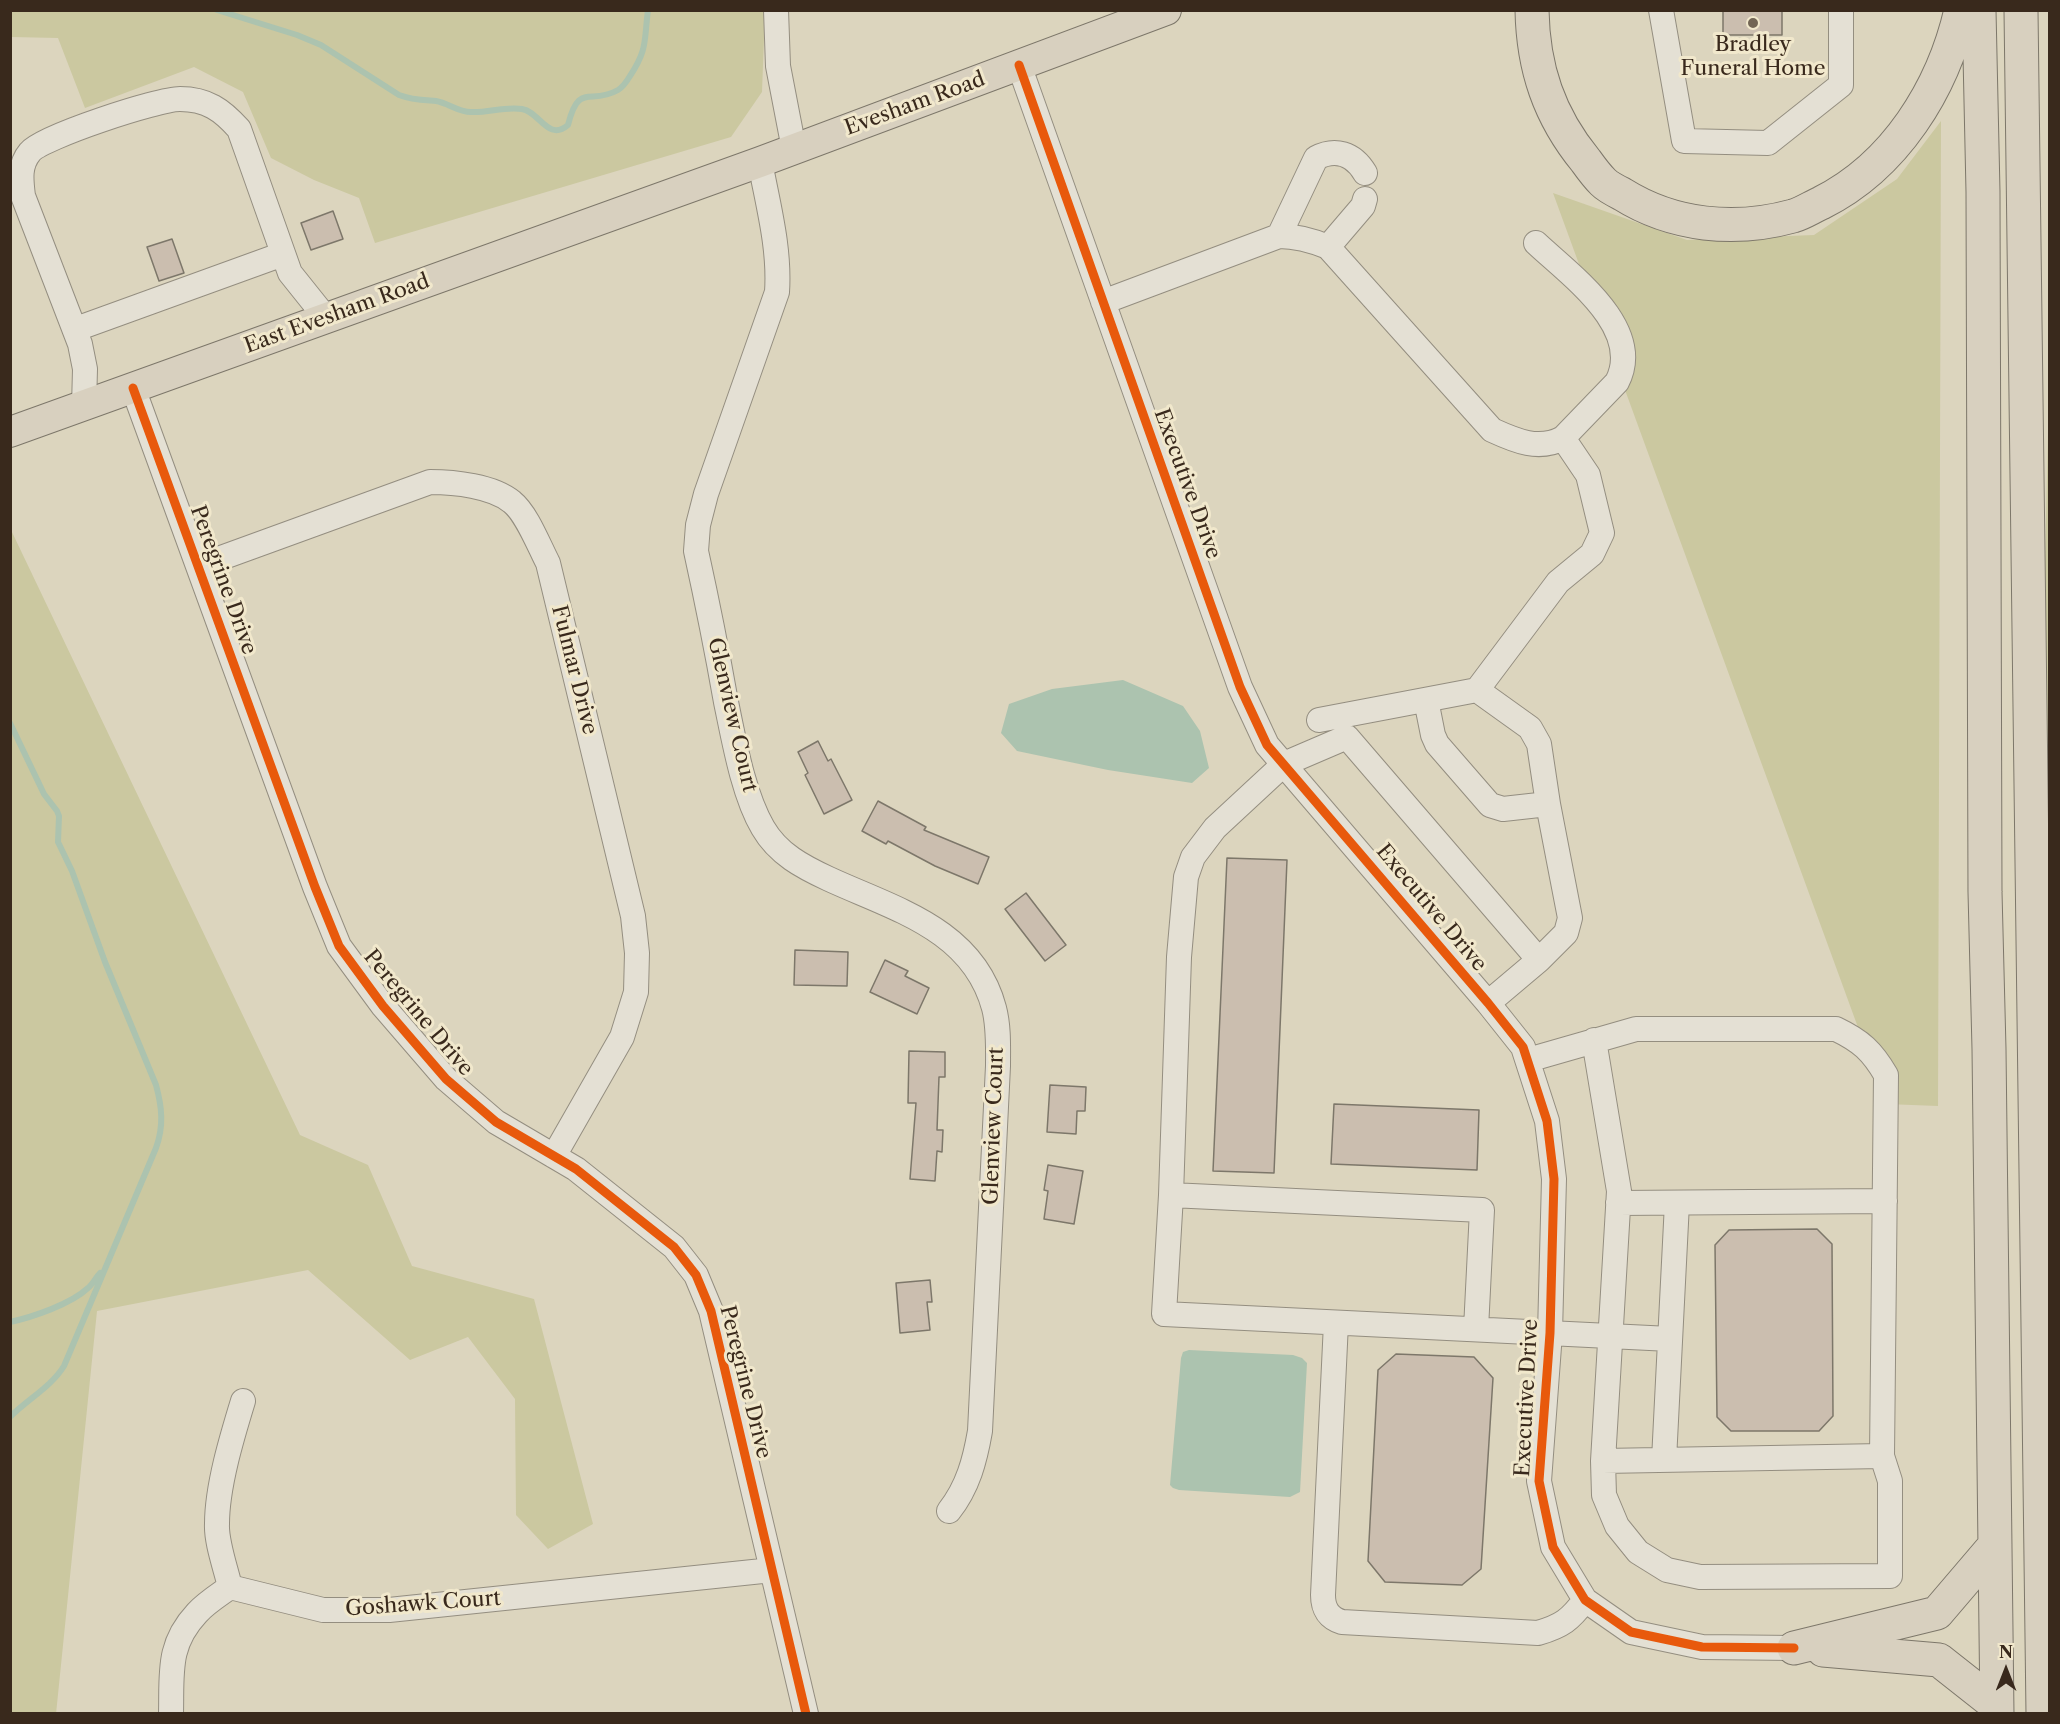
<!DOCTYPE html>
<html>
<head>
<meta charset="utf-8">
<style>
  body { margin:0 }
  #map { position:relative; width:2060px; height:1724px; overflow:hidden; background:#dcd5be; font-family:"Libre Caslon Text",serif }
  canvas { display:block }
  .frame { position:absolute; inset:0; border:12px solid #39291c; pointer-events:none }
  .north { position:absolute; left:1976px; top:1640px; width:60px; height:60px; -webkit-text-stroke:4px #f1e8cc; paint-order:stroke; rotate:0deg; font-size:16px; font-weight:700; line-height:24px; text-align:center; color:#39291c }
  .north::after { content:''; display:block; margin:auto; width:21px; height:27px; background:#39291c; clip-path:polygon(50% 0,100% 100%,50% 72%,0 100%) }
</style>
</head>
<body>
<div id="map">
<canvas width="2060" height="1724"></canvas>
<div class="frame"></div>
<div class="north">N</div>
</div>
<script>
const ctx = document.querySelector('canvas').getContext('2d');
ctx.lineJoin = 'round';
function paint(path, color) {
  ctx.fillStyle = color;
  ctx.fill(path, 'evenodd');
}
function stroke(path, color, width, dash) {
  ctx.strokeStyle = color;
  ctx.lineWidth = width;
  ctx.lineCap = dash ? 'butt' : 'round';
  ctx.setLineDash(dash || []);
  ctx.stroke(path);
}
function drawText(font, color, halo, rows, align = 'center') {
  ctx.font = font + ' "Libre Caslon Text",serif';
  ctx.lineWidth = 6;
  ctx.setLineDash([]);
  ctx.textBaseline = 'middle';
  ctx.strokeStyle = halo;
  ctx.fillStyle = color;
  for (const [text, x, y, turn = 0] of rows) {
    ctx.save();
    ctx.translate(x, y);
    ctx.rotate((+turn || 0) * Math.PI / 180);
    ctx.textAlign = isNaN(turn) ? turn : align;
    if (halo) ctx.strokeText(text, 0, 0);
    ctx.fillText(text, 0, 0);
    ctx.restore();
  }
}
const green = new Path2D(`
  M11,10L765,11L762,92L731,137L375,243L359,198L314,180L271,158L243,92L194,67L85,108L58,38L11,37Z
  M1941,121L1938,1106L1886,1104L1553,193L1687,240L1814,235L1897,179Z
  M2049,387L2050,1055L2034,1057Z
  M11,530L300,1135L368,1165L412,1266L534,1299L593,1524L548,1549L516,1515L515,1399L468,1337L410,1360L308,1270L97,1311L56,1714L10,1713Z`);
const water = new Path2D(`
  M1123,680L1183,706L1200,731L1209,768L1192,783L1108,770L1017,751L1001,733L1009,704L1052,689Z
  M1189,1350L1293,1355L1302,1358L1307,1363L1300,1492L1290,1497L1179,1490L1173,1488L1170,1485L1181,1358L1183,1352Z`);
const stream = new Path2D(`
  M217,10L297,35L321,45L399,95C412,100 423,100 436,101C448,103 458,112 471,112C488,113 505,106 522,109C540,112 548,142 568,125C579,81 590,106 618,90C623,87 627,81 630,76C648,49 644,40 648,10
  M10,723L44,794L57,811L59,816L58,842L72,871L105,962L156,1085C162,1107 164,1126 156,1148L64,1366C51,1387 28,1399 10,1417
  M10,1322C33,1317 71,1304 88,1288C93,1284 96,1277 100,1273`);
const building = new Path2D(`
  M1723,10H1782V35H1723Z
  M333,211L343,239L311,250L301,223Z
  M172,239L184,273L159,281L147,247Z
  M818,741L828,761L831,759L852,800L824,814L805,775L808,773L798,752Z
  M878,801L926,827L924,830L989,857L978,884L935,866L888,841L886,844L862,831Z
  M1227,858L1287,860L1274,1173L1213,1171Z
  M1026,893L1066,945L1045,961L1005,909Z
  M795,950L848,952L847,986L794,985Z
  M885,960L908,971L905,976L929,988L917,1014L870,992Z
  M909,1051L945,1052V1077H939L937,1130H943L942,1152L937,1151L935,1181L910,1179L916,1103H908Z
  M1050,1085L1086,1087L1085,1111H1077L1076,1134L1047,1132Z
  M1334,1104L1479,1110L1477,1170L1331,1164Z
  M1048,1165L1083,1171L1074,1224L1044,1219L1048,1191L1044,1190Z
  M1817,1229L1832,1244L1833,1416L1819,1431H1731L1717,1417L1715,1245L1729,1230Z
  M930,1280L932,1302H927L930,1330L900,1333L896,1283Z
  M1396,1354L1474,1357L1493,1378L1481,1569L1462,1585L1385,1582L1368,1561L1378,1370Z`);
const minor = new Path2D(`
  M776,10L778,66L794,149
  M1661,10L1684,141L1768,143L1841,85V10
  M1019,65L1240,687L1267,745L1488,1003L1523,1047L1547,1121L1554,1179L1550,1333L1539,1481L1553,1547L1585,1600L1631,1632L1702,1647L1794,1648
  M760,162C768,205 780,248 777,292L706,494L698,525L696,551C707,601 717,651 726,702C734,740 743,794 763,828C778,854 803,867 829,879C894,909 973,929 994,1008C999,1027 998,1047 998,1066L980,1431C975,1460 968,1487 949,1511
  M1279,236L1316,158C1335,148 1353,153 1365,173
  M1536,243C1570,275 1645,328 1617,382L1563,438
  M1328,247L1363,206L1365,199
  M1103,302L1279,236C1297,236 1311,240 1328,247L1492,430C1516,441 1539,451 1563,438L1588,475L1602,533L1592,554L1558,582L1477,690L1319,720
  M76,329L283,254
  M133,388L315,887L339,946L383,1006L446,1079L496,1122L576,1169L674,1247L696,1275L711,1311L806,1714
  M84,406L85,369L80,344L23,196C21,180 19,165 30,152C42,137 158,99 180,99C207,99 222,110 239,129L290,273L326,318
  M199,566L430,482C454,482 493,486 512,502C527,514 539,546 548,563L633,916L637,953L636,992L622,1037L554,1156
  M1477,690L1530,728L1539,744L1548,804L1570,918L1566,933L1539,960
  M1426,700L1433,735L1437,744L1490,805L1503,809L1548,804
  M1528,1060L1636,1029H1836C1861,1041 1872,1051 1886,1075L1882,1456L1890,1481V1576L1700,1577L1667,1570L1638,1552L1617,1526L1604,1495L1603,1461L1619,1191L1594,1040
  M1171,1195L1179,957L1186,877L1193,857L1215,828L1284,764L1347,737L1539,960L1488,1003
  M1618,1203L1885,1201
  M1336,1323L1323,1595C1323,1609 1329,1618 1342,1622L1538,1633C1562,1626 1570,1620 1585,1600
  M1476,1329L1482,1210L1171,1195L1164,1314L1670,1339
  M1664,1460L1677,1203
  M1603,1461L1882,1456
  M230,1587L323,1610H389L772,1570
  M230,1587C226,1569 216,1542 217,1524C217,1486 232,1437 243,1401
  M171,1714C172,1673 167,1645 197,1613C206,1603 219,1595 230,1587`);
const major = new Path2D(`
  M10,432L760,162L1166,10`);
const highway = new Path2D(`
  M1532,10C1533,68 1549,116 1586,161C1591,168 1597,176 1603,182C1608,187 1616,191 1622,194C1673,226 1735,232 1793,216C1803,213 1812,207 1821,203C1895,166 1943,89 1961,10
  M1979,10L1983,192L1985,892L1989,1049L1997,1714
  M2021,10L2043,1714
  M1794,1648L1937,1613L1995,1545
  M1823,1650L1939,1660L1996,1705`);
const cycleway = new Path2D(`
  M1019,65L1240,687L1267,745L1488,1003L1523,1047L1547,1121L1554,1179L1550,1333L1539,1481L1553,1547L1585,1600L1631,1632L1702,1647L1794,1648
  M133,388L315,887L339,946L383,1006L446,1079L496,1122L576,1169L674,1247L696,1275L711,1311L806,1714`);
const markers = [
  [1753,23,6,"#726555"]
];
const poiNames = [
  ["Bradley",1753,45],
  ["Funeral Home",1753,69]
];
const streetNames = [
  ["Evesham Road",915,104,-20],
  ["East Evesham Road",337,314,-20],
  ["Executive Drive",1187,484,70],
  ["Peregrine Drive",223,580,70],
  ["Fulmar Drive",574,670,76],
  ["Glenview Court",732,715,77],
  ["Executive Drive",1431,908,50],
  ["Peregrine Drive",418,1013,50],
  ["Glenview Court",994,1126,-88],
  ["Peregrine Drive",745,1382,76],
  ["Executive Drive",1527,1398,-87],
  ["Goshawk Court",423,1604,-4]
];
paint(green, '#cbc8a0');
paint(water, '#acc3af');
stroke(stream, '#acc3af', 6);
paint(building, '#cbbeaf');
stroke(building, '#7d776a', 1.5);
stroke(minor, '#948e80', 26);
stroke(major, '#7d776a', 32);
stroke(highway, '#7d776a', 35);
stroke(minor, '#e4e0d4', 24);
stroke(major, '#d8d0bf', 30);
stroke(highway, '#d8d0bf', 33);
stroke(cycleway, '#e8590c', 9);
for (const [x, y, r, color] of markers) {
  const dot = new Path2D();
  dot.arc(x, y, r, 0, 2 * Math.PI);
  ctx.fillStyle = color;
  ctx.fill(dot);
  stroke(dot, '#f1e8cc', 2);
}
drawText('21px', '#39291c', '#f1e8cc', poiNames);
drawText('21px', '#39291c', '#f1e8cc', streetNames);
</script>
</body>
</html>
